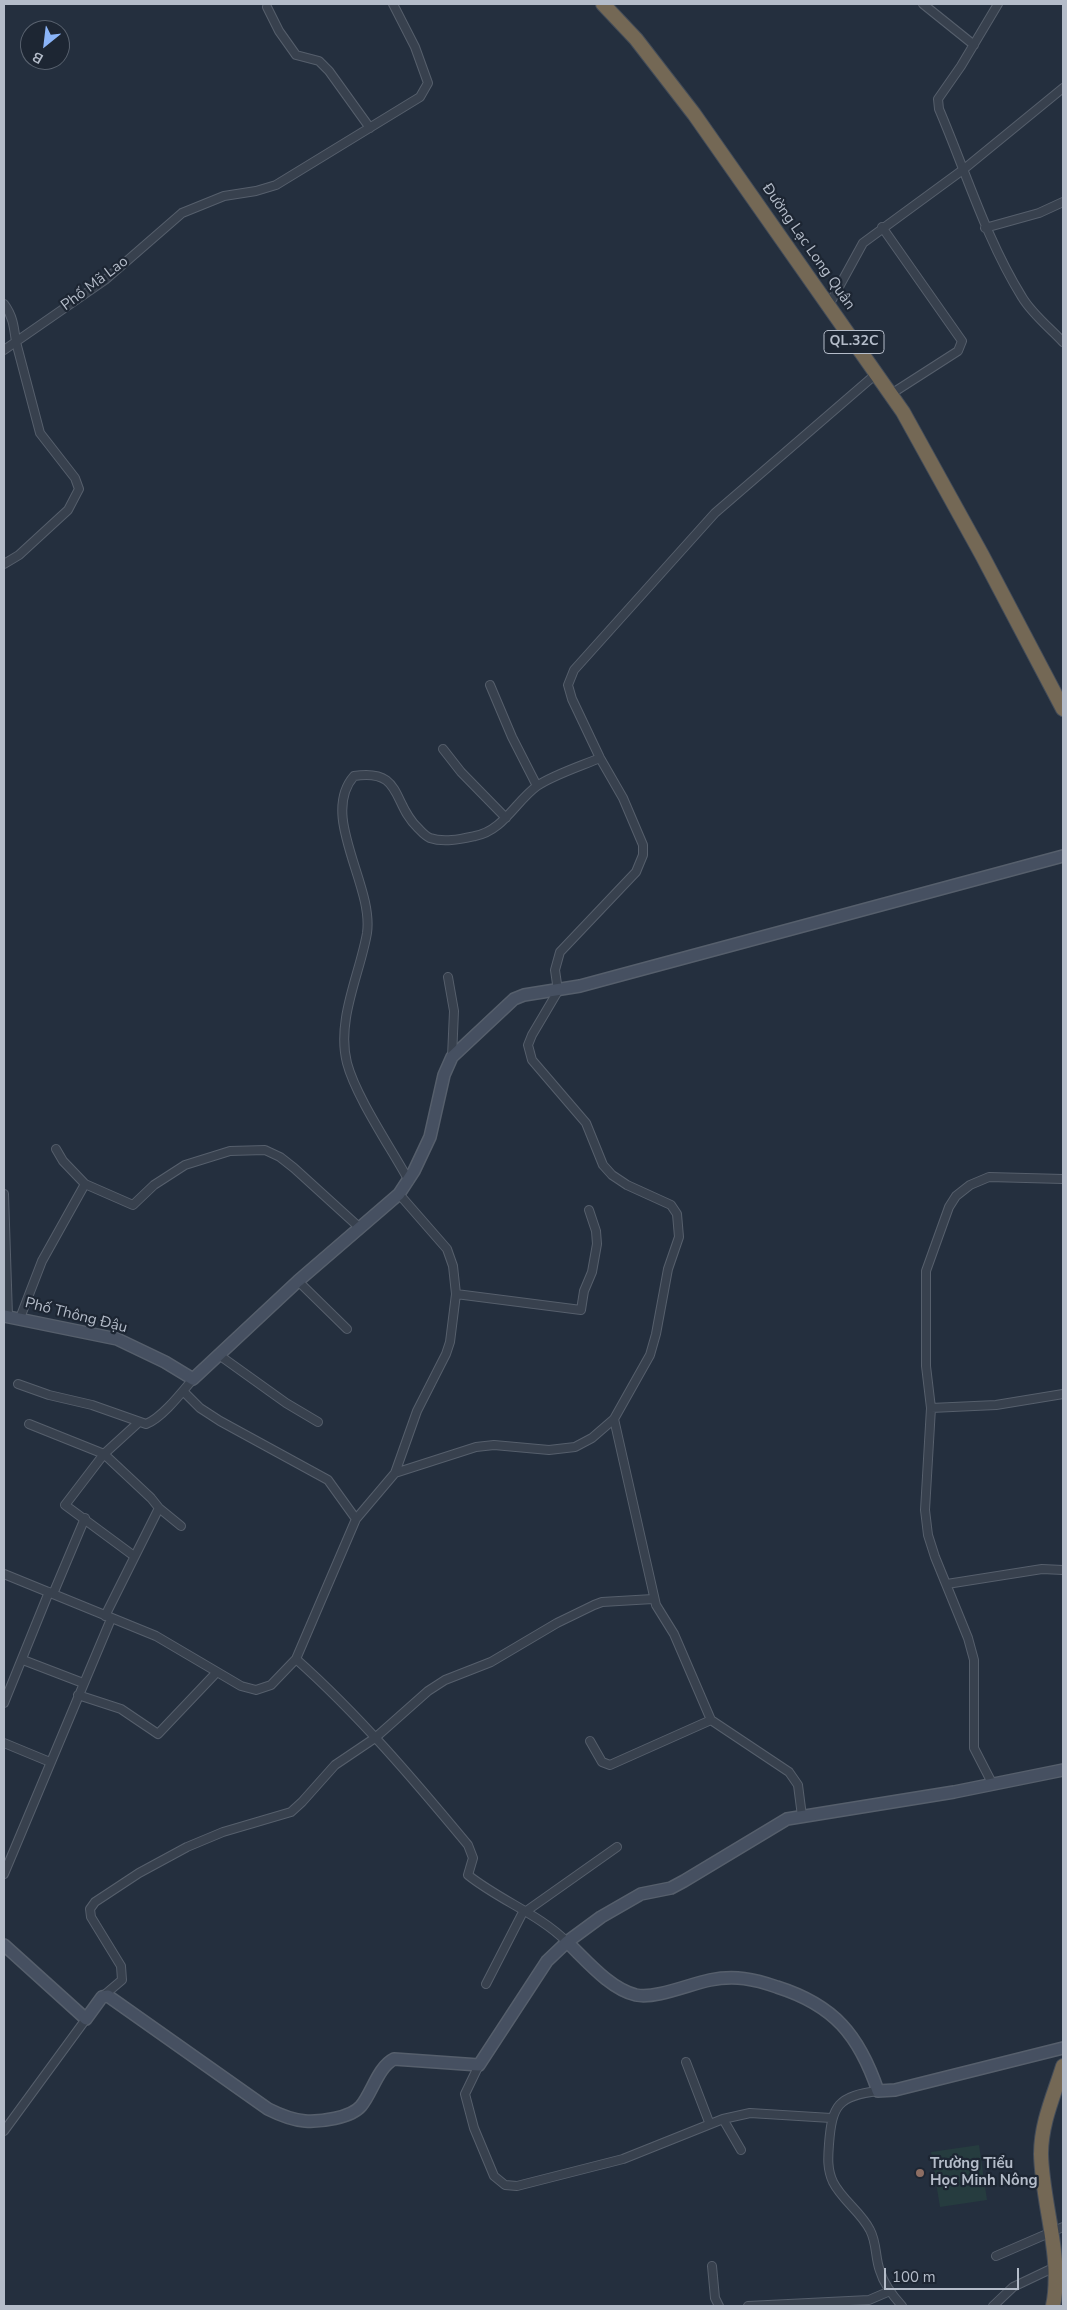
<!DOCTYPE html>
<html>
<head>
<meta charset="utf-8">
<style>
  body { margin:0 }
  #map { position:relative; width:1067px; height:2310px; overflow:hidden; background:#242f3e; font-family:"Nunito Sans",sans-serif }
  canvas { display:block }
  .frame { position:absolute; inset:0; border:5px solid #b4bcc9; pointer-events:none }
  .north { position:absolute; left:20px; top:20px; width:50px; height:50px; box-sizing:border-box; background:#1d2633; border:1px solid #59626f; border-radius:50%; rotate:209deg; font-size:14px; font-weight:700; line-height:20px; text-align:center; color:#b4bcc9 }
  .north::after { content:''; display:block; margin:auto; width:18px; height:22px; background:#8ab4f8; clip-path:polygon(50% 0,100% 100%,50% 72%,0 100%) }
  .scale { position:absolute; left:884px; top:2268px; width:135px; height:22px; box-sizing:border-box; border:2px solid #b4bcc9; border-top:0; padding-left:6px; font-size:15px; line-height:18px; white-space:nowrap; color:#b4bcc9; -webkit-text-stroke:4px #1d2633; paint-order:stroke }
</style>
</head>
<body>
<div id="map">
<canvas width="1067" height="2310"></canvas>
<div class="frame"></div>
<div class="north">B</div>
<div class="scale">100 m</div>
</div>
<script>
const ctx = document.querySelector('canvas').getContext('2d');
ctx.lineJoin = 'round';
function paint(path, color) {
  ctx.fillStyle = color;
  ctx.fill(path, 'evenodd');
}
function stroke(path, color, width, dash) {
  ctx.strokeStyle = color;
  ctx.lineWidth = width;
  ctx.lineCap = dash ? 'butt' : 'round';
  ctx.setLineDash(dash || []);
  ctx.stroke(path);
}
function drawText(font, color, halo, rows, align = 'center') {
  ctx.font = font + ' "Nunito Sans",sans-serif';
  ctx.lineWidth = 4.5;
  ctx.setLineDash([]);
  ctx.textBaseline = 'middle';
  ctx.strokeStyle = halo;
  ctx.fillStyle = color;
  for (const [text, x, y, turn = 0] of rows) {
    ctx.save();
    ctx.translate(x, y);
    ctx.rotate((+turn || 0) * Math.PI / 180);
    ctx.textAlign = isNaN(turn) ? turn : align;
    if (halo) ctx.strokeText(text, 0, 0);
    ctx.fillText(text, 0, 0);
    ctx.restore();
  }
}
const green = new Path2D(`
  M979,2145L987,2200L940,2207L931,2152Z`);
const street = new Path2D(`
  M923,4L974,45
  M998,4L961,66L938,99L939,109C966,172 986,239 1022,297C1032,314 1050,328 1063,342
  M267,7L279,31L296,55L319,61L329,71L370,128
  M882,227L962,341L958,351L891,394
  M985,228L1039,213L1063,202
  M4,304C13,316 14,327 16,342L40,433L75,478L79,489L68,510L19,555L4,564
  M829,305L863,243L964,169L1063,88
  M4,350L105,280L182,213L224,196L256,191L276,185L420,97L428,83L415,47L393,4
  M490,685L512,737L537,786
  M443,749L461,772L506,818
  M448,977L454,1011L452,1057
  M56,1149L63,1161L85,1184L133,1205L154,1185L185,1165L230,1151L265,1150L280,1157L294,1168L360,1228
  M409,1181C391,1148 356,1097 347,1063C336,1020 360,974 367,933C374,885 319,816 354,776C403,768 392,804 418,828C421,831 425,836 430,838C444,843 461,839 475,836C503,831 516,801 537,786C553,775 581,766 600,758
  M4,1194L8,1316
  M298,1281L347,1329
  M456,1294L581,1310L584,1291L592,1272L597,1244L596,1231L589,1210
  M20,1318L42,1261L85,1184
  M219,1355L286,1403L318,1422
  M18,1384L49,1395L92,1405L146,1424C162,1418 182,1392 193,1379
  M183,1391L200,1408L220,1421L328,1480L356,1519
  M931,1408L996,1405L1063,1394
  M614,1419L656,1605L674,1634L711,1720L789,1772L798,1785L802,1816
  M29,1424L104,1454L151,1498L159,1508L181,1526
  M395,1473L476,1447L494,1445L549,1450L575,1447L592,1438L614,1419L650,1355L656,1334L668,1269L679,1237L677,1214L671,1205L627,1185L612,1175L603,1165L586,1123L532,1060L528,1045L532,1035L558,991L555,970L560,952L636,872L643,855V845L623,798L600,758L572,699L568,685L574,670L715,513L876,374
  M134,1556L65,1505L104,1454L139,1422
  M4,1574L156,1636L241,1686L256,1690L271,1685L296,1659L356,1519L395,1473L417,1411L446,1354L450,1342L456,1294L453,1266L447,1249L399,1194
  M947,1584L1042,1569L1063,1570
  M53,1594L85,1518
  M105,1616L159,1508
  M296,1659C359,1715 414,1780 468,1845L473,1858L468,1875C499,1900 539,1914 567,1942
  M23,1660L83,1683
  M78,1695L121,1709L158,1734L216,1673
  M4,1703L49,1592
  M590,1741L602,1762L610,1765L711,1720
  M4,1743L50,1762
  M992,1783L974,1748V1660L968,1638L935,1557L928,1535L925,1510L931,1408L926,1366V1271L949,1207L956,1196L970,1185L989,1177L1063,1179
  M4,1874L111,1619
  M525,1912L617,1847
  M486,1984L523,1912
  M102,1997L122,1980L121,1966L91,1917L90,1909L95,1902L139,1873L187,1847L223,1832L291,1812L302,1802L335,1765L375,1738L428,1691L445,1680L491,1662L557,1623L594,1605L602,1602L653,1599
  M686,2062L709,2122
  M479,2065L465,2094L474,2128L494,2176L505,2185L517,2186L623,2159L723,2119L750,2113L831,2118
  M878,2091C838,2096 832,2105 829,2144C828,2157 827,2169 833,2182C842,2200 861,2212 870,2230C877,2243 875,2258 880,2271C884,2285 893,2296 902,2306
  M723,2119L741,2150
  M4,2131L86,2019
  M996,2256L1063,2227
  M712,2266L715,2298L719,2306
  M748,2306L869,2300L890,2291
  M993,2306L1013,2287L1055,2267`);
const secondary = new Path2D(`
  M4,1316L117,1339L165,1362L193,1379L298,1281L399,1194L414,1171L430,1137L444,1075L452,1057L514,999L524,995L580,986L1063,856
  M567,1942C586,1960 610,1989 636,1995C656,1999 690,1984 710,1980C735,1975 754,1979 777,1987C834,2005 859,2035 878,2091L895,2090L1063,2048
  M4,1945L86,2019L102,1997L108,1996L268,2109C280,2115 292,2120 305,2121C320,2122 351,2118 361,2106C372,2093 378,2067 394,2059L479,2065L547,1961L567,1942L601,1917L641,1894L671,1888L684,1881L787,1819L954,1792L1063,1770`);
const highway = new Path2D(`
  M603,4L636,39L694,114L903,412L982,555L1063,709
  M1053,2306C1063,2258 1042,2203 1041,2154C1041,2123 1054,2095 1063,2066`);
const markers = [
  [920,2173,5,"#8d6e63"]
];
const shields = [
  [854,342,60]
];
const shieldNames = [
  ["QL.32C",854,342]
];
const streetNames = [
  ["Đường Lạc Long Quân",808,247,55],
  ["Phố Mã Lao",95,284,-37],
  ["Phố Thông Đậu",76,1316,14]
];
const poiNames = [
  ["Trường Tiểu",930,2164],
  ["Học Minh Nông",930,2181]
];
paint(green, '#263c3f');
stroke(street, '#565f6c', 10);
stroke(secondary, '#565f6c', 14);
stroke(highway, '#434c59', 16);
stroke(street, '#38414e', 8);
stroke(secondary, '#465061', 11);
stroke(highway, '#746855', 14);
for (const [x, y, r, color] of markers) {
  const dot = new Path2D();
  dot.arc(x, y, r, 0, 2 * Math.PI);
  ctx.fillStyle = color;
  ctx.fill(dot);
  stroke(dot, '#1d2633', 2);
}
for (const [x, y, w] of shields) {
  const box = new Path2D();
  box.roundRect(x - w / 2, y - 11.5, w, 23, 4);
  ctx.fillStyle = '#1d2633';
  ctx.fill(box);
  stroke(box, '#b4bcc9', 1);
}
drawText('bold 14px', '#b4bcc9', null, shieldNames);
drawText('15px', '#b4bcc9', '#1d2633', streetNames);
drawText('bold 15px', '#b4bcc9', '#1d2633', poiNames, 'left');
</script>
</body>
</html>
